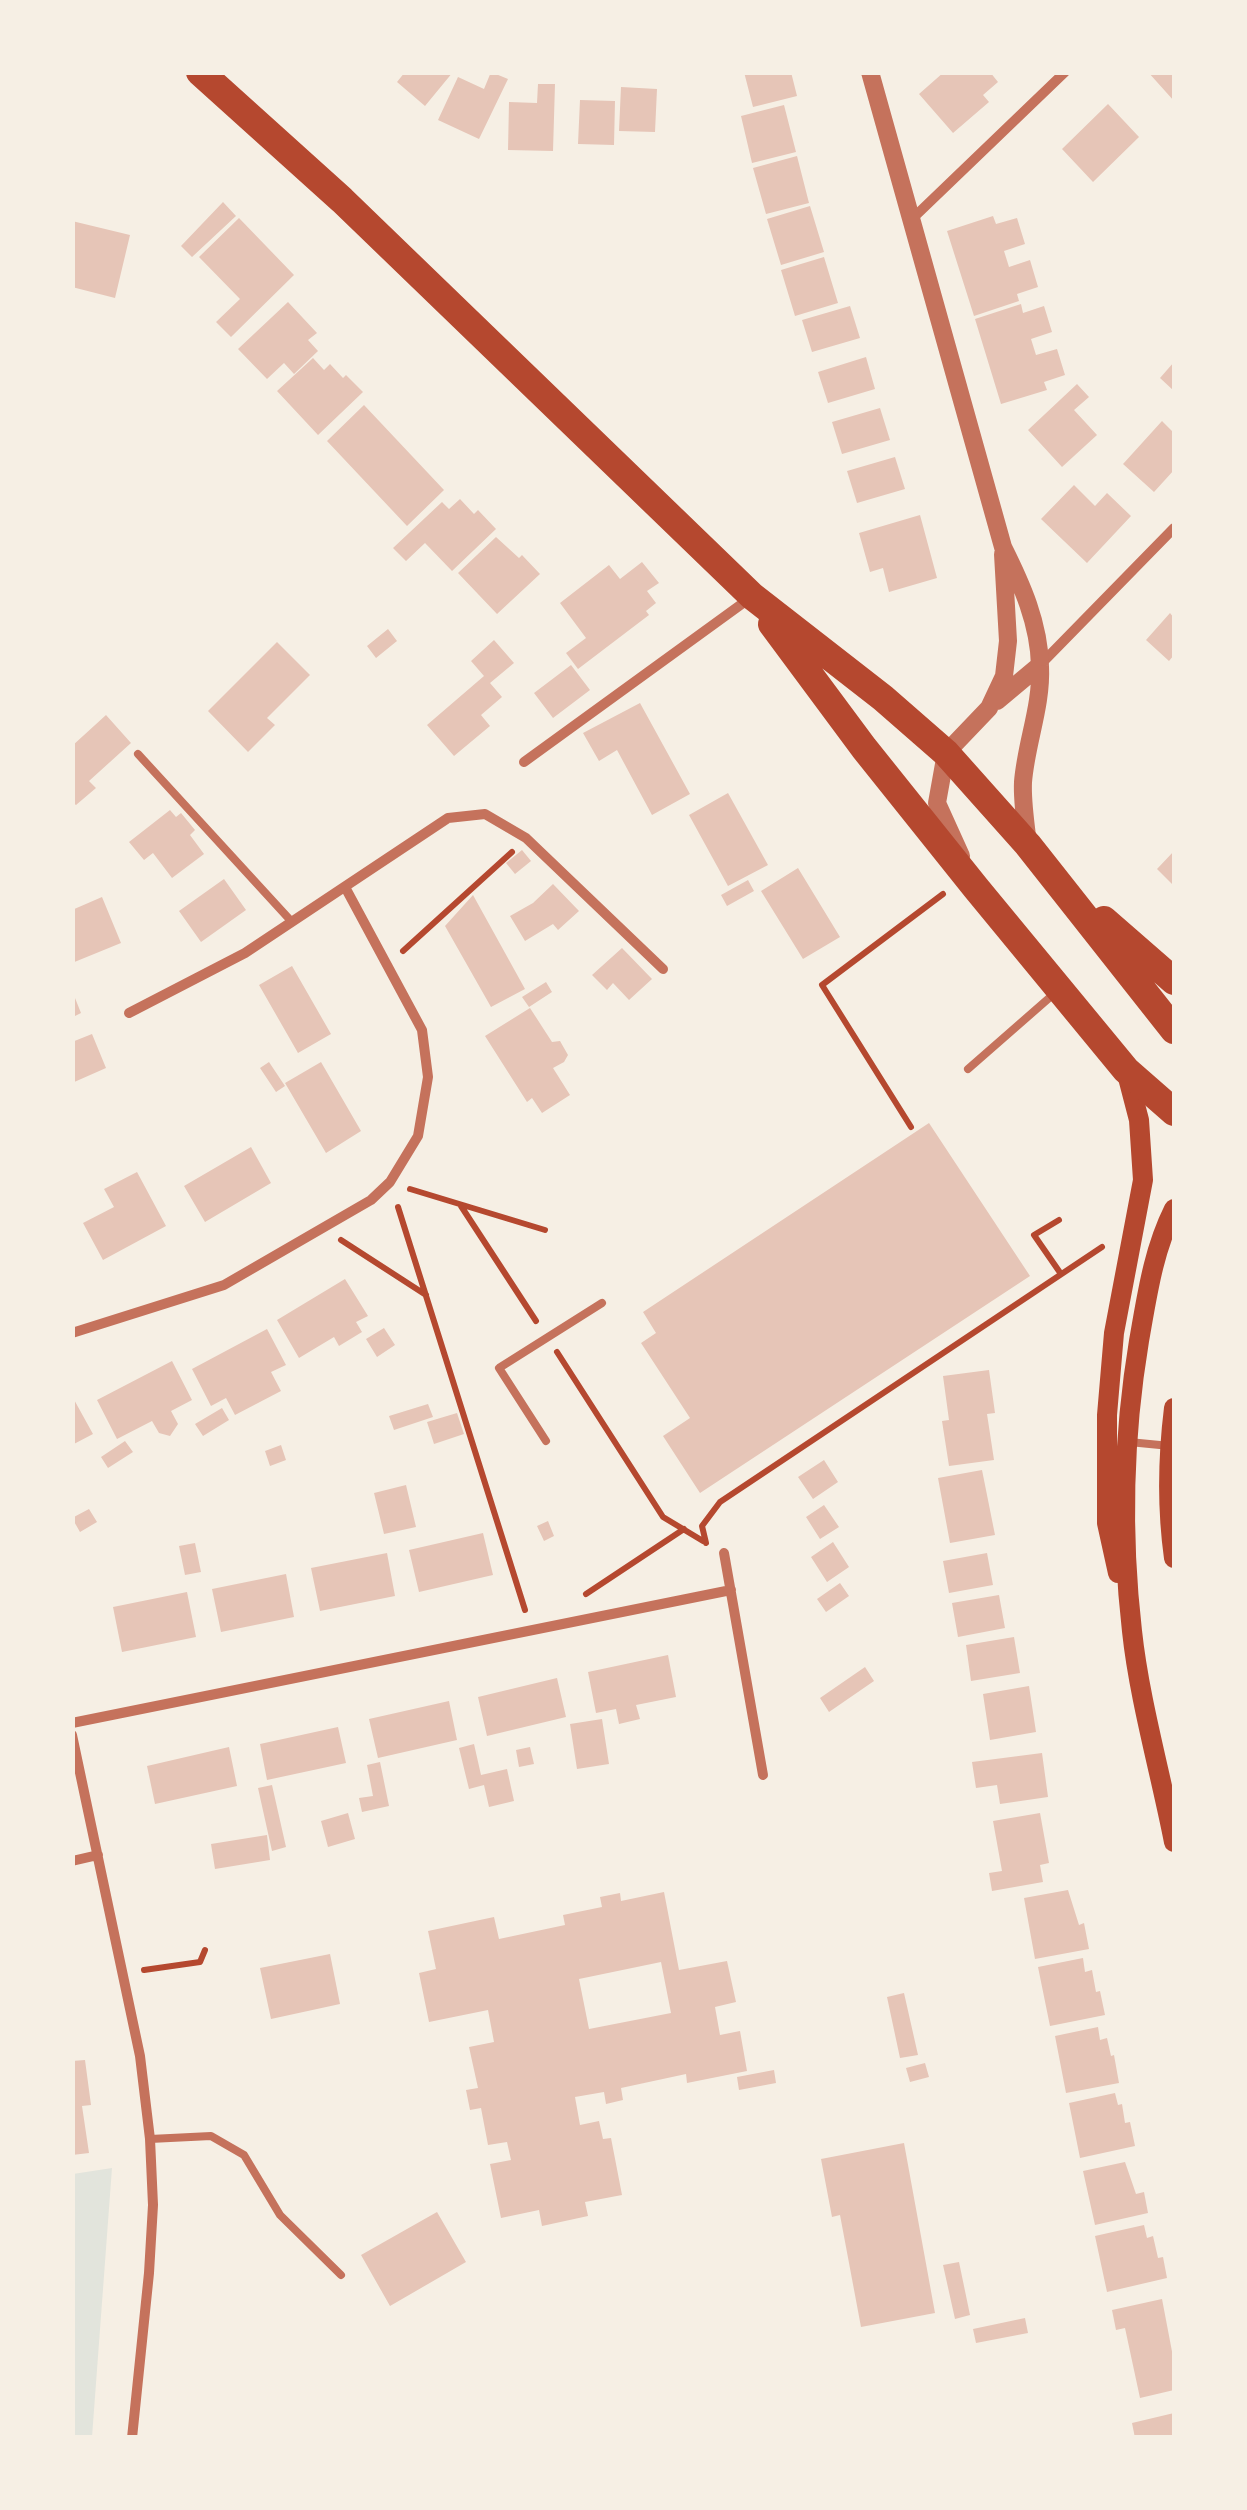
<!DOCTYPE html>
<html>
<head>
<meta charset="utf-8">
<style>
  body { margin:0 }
  #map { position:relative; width:1247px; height:2510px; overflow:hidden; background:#f6efe4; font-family:Mulish,sans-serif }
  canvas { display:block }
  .frame { position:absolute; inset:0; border:75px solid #f6efe4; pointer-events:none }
</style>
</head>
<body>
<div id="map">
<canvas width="1247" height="2510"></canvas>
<div class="frame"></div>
</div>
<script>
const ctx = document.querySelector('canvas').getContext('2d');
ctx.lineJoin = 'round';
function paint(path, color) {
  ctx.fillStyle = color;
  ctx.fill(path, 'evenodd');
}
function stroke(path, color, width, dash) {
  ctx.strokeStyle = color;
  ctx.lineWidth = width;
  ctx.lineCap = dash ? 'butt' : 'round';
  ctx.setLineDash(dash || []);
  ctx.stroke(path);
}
const green = new Path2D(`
  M112,2168L92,2437H73V2174Z`);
const building = new Path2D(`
  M405,72H453L425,106L397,82Z
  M491,72L508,79L479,139L438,120L458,77L484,89Z
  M744,72H791L797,96L753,107Z
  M944,72H990L998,82L983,95L989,102L953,133L919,94Z
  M1148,72H1174V101Z
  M538,84H555L553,151L508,150L509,102L537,103Z
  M621,87L657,89L655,132L619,131Z
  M580,100L615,101L614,145L578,144Z
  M1108,104L1139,137L1093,182L1062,149Z
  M784,105L796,152L752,163L741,116Z
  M797,156L809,203L766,214L753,168Z
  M223,202L236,216L192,257L181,246Z
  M810,206L824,252L781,265L767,219Z
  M993,216L996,224L1017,218L1025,244L1004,251L1009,267L1030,260L1038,287L1017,294L1019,301L974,316L947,231Z
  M239,218L294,275L231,337L216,322L240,299L199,257Z
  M72,221L130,235L115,298L72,287Z
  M824,257L838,303L795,316L781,270Z
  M288,302L317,333L308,340L318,351L294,374L284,363L267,379L238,349Z
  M1021,304L1023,313L1044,306L1052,332L1031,339L1036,355L1057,349L1065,375L1044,382L1047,390L1001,404L975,319Z
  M850,306L860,338L812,352L802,320Z
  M866,357L875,389L828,403L818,372Z
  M313,358L324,370L330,364L343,378L346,375L363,392L318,435L277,391Z
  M1174,362V391L1160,378Z
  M1077,384L1089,397L1074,410L1097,435L1062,467L1028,430Z
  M364,405L444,490L407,526L327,441Z
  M880,408L890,440L842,454L832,422Z
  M1162,421L1174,433V470L1154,492L1123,464Z
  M895,457L905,489L857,503L847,471Z
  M1074,485L1095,506L1107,493L1131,516L1087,563L1041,519Z
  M460,499L474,514L478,510L496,529L452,571L425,543L406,561L393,548L442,502L449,509Z
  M920,515L937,578L889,592L883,568L870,572L859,533Z
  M496,537L519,558L522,555L540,574L497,614L458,573Z
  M642,562L659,583L647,591L656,603L646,611L649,615L578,669L566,653L586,638L560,603L609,565L620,579Z
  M1170,613L1174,618V655L1169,661L1146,640Z
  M388,629L397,641L376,658L367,646Z
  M494,640L514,663L490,683L502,697L481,715L490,726L454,756L427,725L484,676L471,661Z
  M277,642L310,675L267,718L275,725L248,752L208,711Z
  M571,665L590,690L553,718L534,693Z
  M640,703L690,794L652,815L617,750L599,761L583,733Z
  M106,715L131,743L89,781L96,788L76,805L72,802V746Z
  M728,793L768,865L728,886L689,815Z
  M170,810L176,817L181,813L195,830L190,835L204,854L172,878L153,853L144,860L129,842Z
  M522,850L531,861L515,874L506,863Z
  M1174,851V886L1157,869Z
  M798,868L840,937L803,959L761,891Z
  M224,879L246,910L201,942L179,911Z
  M748,880L754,891L727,906L721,895Z
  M553,884L579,911L558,930L553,924L525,941L510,916L533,903Z
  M473,895L525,989L491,1007L445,926Z
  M102,897L121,943L72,963V910Z
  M622,948L652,979L629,1000L613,983L607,990L592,975Z
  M292,966L331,1034L298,1053L259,985Z
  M546,982L552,992L529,1007L522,997Z
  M73,993L81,1013L73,1017Z
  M530,1008L552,1042L560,1041L568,1055L564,1062L553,1068L570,1095L542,1113L532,1098L527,1102L485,1036Z
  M92,1034L106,1068L72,1083V1042Z
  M269,1062L285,1086L276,1092L260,1068Z
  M321,1062L361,1131L326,1153L285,1083Z
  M929,1123L1030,1276L700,1493L663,1436L690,1418L641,1343L656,1333L643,1312Z
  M251,1147L271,1183L205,1222L184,1186Z
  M137,1172L166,1226L103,1260L83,1223L114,1207L104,1189Z
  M345,1279L368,1316L356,1322L362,1332L339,1346L334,1337L299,1358L277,1320Z
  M384,1328L395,1345L377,1357L366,1339Z
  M267,1329L286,1365L271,1372L281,1391L235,1415L226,1398L211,1406L192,1369Z
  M172,1361L192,1400L171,1411L178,1424L170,1436L159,1433L152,1421L117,1439L97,1400Z
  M989,1370L995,1413L987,1414L994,1460L949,1466L942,1421L949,1420L943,1376Z
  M72,1396L93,1434L72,1445Z
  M428,1404L433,1417L394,1430L389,1416Z
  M222,1408L229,1420L203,1436L195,1424Z
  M457,1413L464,1434L434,1444L427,1422Z
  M125,1441L133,1452L108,1468L101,1457Z
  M281,1445L286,1460L270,1466L265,1451Z
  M824,1460L838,1482L813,1499L798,1477Z
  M982,1470L995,1535L950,1543L938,1478Z
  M406,1485L416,1527L384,1534L374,1493Z
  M824,1505L839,1527L820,1539L806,1517Z
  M89,1509L97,1522L80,1532L72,1518Z
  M548,1521L554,1536L544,1541L537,1526Z
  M483,1533L493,1575L419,1592L409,1550Z
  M833,1542L849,1567L827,1582L811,1557Z
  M195,1543L201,1572L185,1575L179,1546Z
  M387,1553L395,1596L320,1611L311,1568Z
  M987,1553L993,1585L949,1593L943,1561Z
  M286,1574L294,1617L221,1632L212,1589Z
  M840,1583L849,1596L826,1612L817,1599Z
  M187,1592L196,1637L122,1652L113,1607Z
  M999,1595L1005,1628L958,1637L952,1603Z
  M1014,1637L1020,1673L971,1681L966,1645Z
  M668,1655L676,1697L636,1705L640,1719L619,1724L616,1709L596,1713L588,1672Z
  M865,1667L874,1681L829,1712L820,1698Z
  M557,1678L566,1717L487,1736L478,1697Z
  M1029,1686L1036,1732L990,1740L983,1694Z
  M449,1701L457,1740L378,1758L369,1719Z
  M602,1719L609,1764L577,1769L570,1724Z
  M338,1727L346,1763L267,1780L260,1744Z
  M474,1744L481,1775L507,1769L514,1801L489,1807L484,1785L469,1789L459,1748Z
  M229,1747L237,1786L155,1804L147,1766Z
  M530,1747L534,1764L519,1767L516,1750Z
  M1042,1753L1048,1797L1000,1804L997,1785L976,1788L972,1762Z
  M380,1762L389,1806L362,1812L359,1798L373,1796L367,1765Z
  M272,1785L286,1847L272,1851L258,1788Z
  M348,1813L355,1839L328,1847L321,1821Z
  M1040,1813L1049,1863L1040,1865L1043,1882L992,1891L989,1873L1002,1871L993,1821Z
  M267,1835L270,1860L215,1869L211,1844Z
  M1068,1890L1079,1925L1084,1923L1089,1949L1035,1959L1024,1898Z
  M664,1892L679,1970L727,1961L736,2002L715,2007L720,2035L740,2031L747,2071L687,2083L686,2074L621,2088L623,2100L606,2104L604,2092L575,2097L580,2125L599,2121L603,2139L611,2138L622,2195L585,2202L588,2216L542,2226L539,2210L501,2218L490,2164L511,2160L507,2142L488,2145L481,2108L470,2110L466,2090L478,2088L469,2047L494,2042L488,2010L429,2022L419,1973L436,1969L428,1931L494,1917L499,1939L565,1925L563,1915L602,1907L600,1897L620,1893L621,1901ZM661,1962L671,2013L589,2029L579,1979Z
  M330,1954L340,2004L271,2019L260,1968Z
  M1083,1958L1085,1972L1092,1970L1096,1992L1100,1991L1105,2015L1050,2026L1038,1967Z
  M904,1993L918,2055L900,2058L887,1997Z
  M1098,2027L1100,2040L1107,2038L1111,2056L1114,2055L1119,2083L1066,2093L1055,2036Z
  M85,2060L91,2105L82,2106L89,2153L72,2155V2061Z
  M925,2063L929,2077L910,2082L906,2068Z
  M774,2070L776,2083L739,2090L737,2077Z
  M1115,2093L1118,2105L1122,2104L1125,2123L1130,2122L1135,2146L1080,2158L1069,2103Z
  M904,2143L935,2313L861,2327L840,2215L832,2217L821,2159Z
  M1125,2162L1136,2194L1144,2192L1148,2213L1095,2225L1083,2171Z
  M437,2212L466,2262L390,2306L361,2255Z
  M1144,2225L1147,2238L1153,2236L1158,2258L1163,2257L1167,2278L1107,2292L1095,2236Z
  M959,2262L970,2315L955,2319L943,2265Z
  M1162,2299L1174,2362V2390L1140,2398L1125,2328L1116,2330L1112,2310Z
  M1025,2318L1028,2333L976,2343L973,2329Z
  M1174,2413V2438H1135L1132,2423Z`);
const path = new Path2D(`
  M403,951L512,852
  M911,1127L822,985L943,894
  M410,1189L545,1230
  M461,1206L536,1321
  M398,1207L525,1610
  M1059,1220L1034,1235L1061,1274
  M341,1240L426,1295
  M557,1352L663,1517L703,1541
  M706,1543L702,1526L720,1502L1102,1247
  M586,1594L684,1529
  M144,1970L200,1962L205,1950`);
const service = new Path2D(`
  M138,754L292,922
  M968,1069L1056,992
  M546,1441L499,1368L602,1303
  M1129,1442L1170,1446
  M150,2139L211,2136L244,2155L280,2215L341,2275`);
const minor = new Path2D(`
  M911,220L1065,72
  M1041,664L1174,528
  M524,762L750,598
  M129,1013L245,953L448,818L485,814L526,838L663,969
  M72,1333L224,1285L371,1200L390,1182L418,1136L428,1077L422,1030L345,887
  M724,1553L763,1775
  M72,1723L731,1590
  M72,1735L140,2056L150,2139L153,2205L149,2273L132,2438
  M72,1861L98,1855`);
const tertiary = new Path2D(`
  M870,72L1003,547C1022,585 1039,623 1040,666C1042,706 1026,743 1023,782C1022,803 1026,825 1028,845
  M997,701L1040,665
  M961,856L937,803L946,753L989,708L1004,676L1008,641L1003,554`);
const secondary = new Path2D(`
  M1174,1209C1153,1251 1147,1296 1139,1341C1123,1437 1121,1535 1132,1631C1139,1698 1161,1775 1174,1842
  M1174,1408C1168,1457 1167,1508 1174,1558
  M1118,1573L1107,1523V1415L1114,1333L1143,1180L1139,1120L1126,1070`);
const trunk = new Path2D(`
  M200,72L342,200L752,596L883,698L946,753L1028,845L1174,1030
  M772,624L864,748L976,888L1126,1070L1174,1112
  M1104,920L1174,981`);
paint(green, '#e2e4dc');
paint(building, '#e6c5b7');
stroke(path, '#b5482f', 6);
stroke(service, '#c5725c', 8);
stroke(minor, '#c5725c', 10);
stroke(tertiary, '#c5725c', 18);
stroke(secondary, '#b5482f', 20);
stroke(trunk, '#b5482f', 28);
</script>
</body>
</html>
